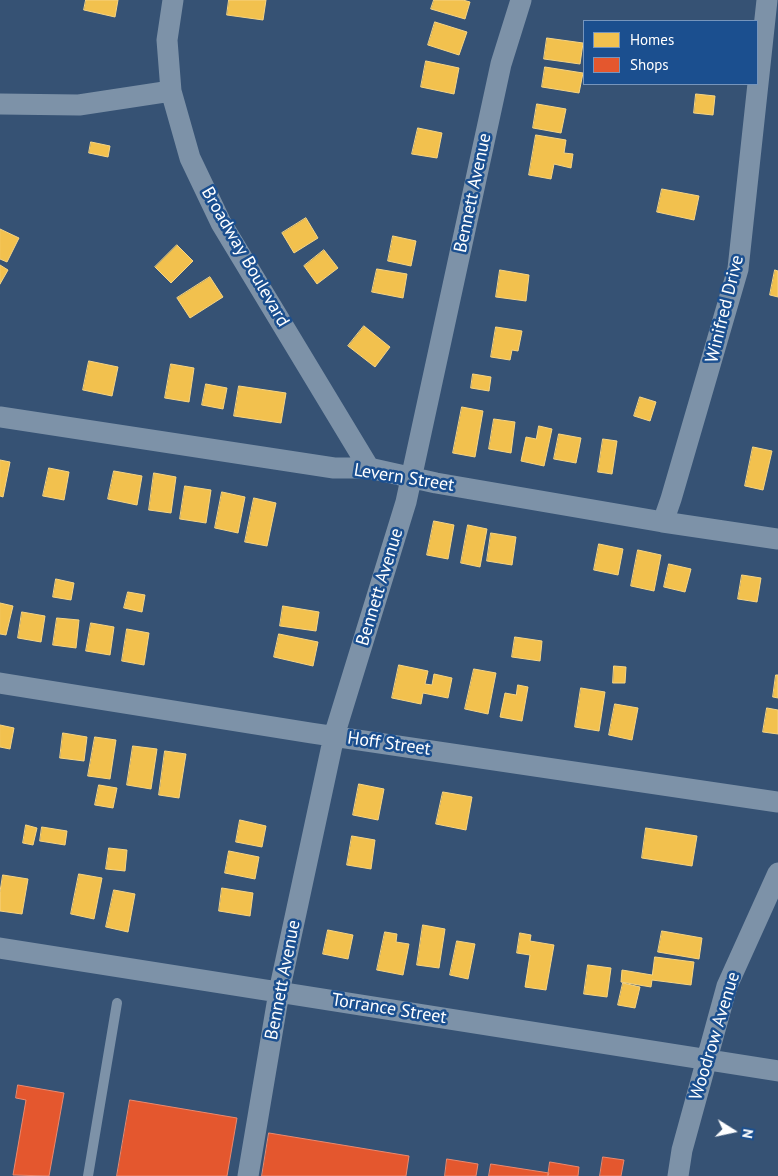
<!DOCTYPE html>
<html>
<head>
<meta charset="utf-8">
<style>
  body { margin:0 }
  #map { position:relative; width:778px; height:1176px; overflow:hidden; background:#365274; font-family:"PT Sans",sans-serif }
  canvas { display:block }
  .legend { position:absolute; left:583px; top:20px; width:175px; height:65px; box-sizing:border-box; background:#1b4f8f; border:1px solid #7695bc; margin:0; padding:6px 9px; list-style:none; font-size:15px; color:#fff }
  .legend li { display:flex; align-items:center; gap:10px; height:25px }
  .legend b { width:25px; border:1px solid #7695bc }
  .north { position:absolute; left:708px; top:1106px; width:50px; height:50px; -webkit-text-stroke:4px #1b4f8f; paint-order:stroke; rotate:100deg; font-size:14px; font-weight:700; line-height:20px; text-align:center; color:#fff }
  .north::after { content:''; display:block; margin:auto; width:18px; height:22px; background:#fff; clip-path:polygon(50% 0,100% 100%,50% 72%,0 100%) }
</style>
</head>
<body>
<div id="map">
<canvas width="778" height="1176"></canvas>
<ul class="legend">
<li><b style="height:14px;background:#f2c14e"></b>Homes</li>
<li><b style="height:14px;background:#e4572e"></b>Shops</li>
</ul>
<div class="north">N</div>
</div>
<script>
const ctx = document.querySelector('canvas').getContext('2d');
ctx.lineJoin = 'round';
function paint(path, color) {
  ctx.fillStyle = color;
  ctx.fill(path, 'evenodd');
}
function stroke(path, color, width, dash) {
  ctx.strokeStyle = color;
  ctx.lineWidth = width;
  ctx.lineCap = dash ? 'butt' : 'round';
  ctx.setLineDash(dash || []);
  ctx.stroke(path);
}
function drawText(font, color, halo, rows, align = 'center') {
  ctx.font = font + ' "PT Sans",sans-serif';
  ctx.lineWidth = 5;
  ctx.setLineDash([]);
  ctx.textBaseline = 'middle';
  ctx.strokeStyle = halo;
  ctx.fillStyle = color;
  for (const [text, x, y, turn = 0] of rows) {
    ctx.save();
    ctx.translate(x, y);
    ctx.rotate((+turn || 0) * Math.PI / 180);
    ctx.textAlign = isNaN(turn) ? turn : align;
    if (halo) ctx.strokeText(text, 0, 0);
    ctx.fillText(text, 0, 0);
    ctx.restore();
  }
}
const homes = new Path2D(`
  M86,0H118L115,17L84,10Z
  M229,0H266L263,20L227,15Z
  M434,0H463L470,2L465,19L431,9Z
  M435,22L467,32L459,55L428,45Z
  M547,38L583,43L580,64L544,59Z
  M426,61L459,68L454,94L421,87Z
  M545,67L583,73L579,93L542,87Z
  M696,94L715,96L713,115L694,113Z
  M537,104L566,109L561,133L533,128Z
  M418,128L442,133L437,158L412,154Z
  M536,135L566,140L564,153L573,154L571,168L554,164L551,179L529,175Z
  M91,142L110,146L108,157L89,153Z
  M662,189L699,196L694,220L657,212Z
  M306,218L318,238L294,253L282,233Z
  M0,229L19,238L7,262L0,259Z
  M393,236L416,241L411,266L388,261Z
  M177,245L193,261L171,283L155,267Z
  M324,250L338,268L317,284L304,266Z
  M0,265L8,270L0,284Z
  M377,269L407,274L403,298L372,292Z
  M500,270L529,275L526,301L496,297Z
  M775,270L778,271V297L770,295Z
  M210,277L223,297L190,318L177,298Z
  M364,326L390,347L375,367L348,346Z
  M496,327L522,331L518,351L512,350L510,360L491,357Z
  M89,361L118,367L112,396L83,390Z
  M171,364L194,368L189,402L165,398Z
  M473,374L491,377L489,391L471,388Z
  M206,384L227,388L223,409L202,405Z
  M239,386L286,393L281,423L234,416Z
  M640,397L656,402L650,421L634,416Z
  M462,407L483,411L475,457L453,453Z
  M494,419L515,422L511,453L489,449Z
  M539,426L552,429L544,466L521,461L526,437L536,439Z
  M559,434L581,438L576,463L554,459Z
  M603,439L617,441L612,474L598,472Z
  M753,447L772,451L763,490L745,486Z
  M0,460L10,462L3,497L0,496Z
  M49,468L69,472L64,500L43,496Z
  M114,471L142,476L137,505L108,499Z
  M154,473L176,477L171,513L149,510Z
  M185,486L211,490L206,523L180,519Z
  M222,492L245,497L238,533L215,528Z
  M254,498L276,503L267,546L245,542Z
  M434,521L454,525L448,559L427,555Z
  M468,525L487,529L480,567L461,563Z
  M491,533L516,537L512,565L487,561Z
  M599,544L623,549L618,575L594,570Z
  M638,550L661,555L654,591L631,586Z
  M669,564L691,569L685,592L664,587Z
  M742,575L761,578L757,602L738,599Z
  M56,579L74,583L71,600L53,597Z
  M128,592L145,595L142,612L124,608Z
  M0,603L13,606L6,635L0,634Z
  M283,606L319,612L316,631L280,626Z
  M22,612L45,616L41,642L18,638Z
  M57,618L79,620L76,648L53,645Z
  M91,623L114,627L110,655L86,651Z
  M127,629L149,633L144,665L122,661Z
  M279,634L318,642L313,666L274,657Z
  M515,637L542,641L540,661L512,657Z
  M399,665L428,671L425,684L432,685L434,674L452,678L448,698L423,693L421,704L392,698Z
  M614,666L626,667L625,683H613Z
  M474,669L496,673L488,714L465,709Z
  M776,675H778V698L773,697Z
  M518,685L528,687L522,721L500,717L505,693L516,695Z
  M581,688L605,692L599,731L575,727Z
  M615,704L638,708L632,740L609,735Z
  M767,708L778,710V734L763,732Z
  M0,725L14,728L10,749L0,747Z
  M63,733L87,737L84,761L60,758Z
  M95,737L116,740L110,779L88,776Z
  M133,746L157,749L151,789L127,785Z
  M165,751L186,754L179,798L159,795Z
  M359,784L384,789L378,820L353,815Z
  M99,785L117,788L113,808L95,805Z
  M443,792L472,797L466,830L436,824Z
  M240,820L266,826L262,847L236,842Z
  M26,825L37,828L33,845L23,843Z
  M42,827L67,831L65,845L40,841Z
  M646,828L697,836L692,866L642,858Z
  M352,836L375,840L371,869L347,865Z
  M109,848L127,850L125,871L106,869Z
  M229,851L259,857L255,879L225,873Z
  M79,874L102,878L94,919L71,914Z
  M3,875L28,879L22,914L0,911V892Z
  M222,888L253,893L250,916L219,911Z
  M114,890L135,894L128,932L106,927Z
  M423,925L445,929L439,968L417,965Z
  M328,930L353,935L348,959L323,954Z
  M662,931L702,938L699,959L658,952Z
  M385,932L397,934L396,942L409,944L403,975L377,970Z
  M520,933L531,935L530,941L554,945L546,990L525,987L530,955L517,953Z
  M457,941L475,944L468,979L450,975Z
  M655,957L694,962L691,985L652,980L651,987L621,982L622,970L652,975Z
  M588,965L611,968L607,997L584,994Z
  M623,983L640,987L635,1008L618,1005Z`);
const shops = new Path2D(`
  M18,1085L64,1093L49,1176L13,1175L26,1100L16,1098Z
  M130,1100L237,1118L227,1176H117Z
  M269,1133L409,1156L406,1176H262Z
  M603,1157L624,1160L621,1176H600Z
  M447,1159L478,1164L476,1176H445Z
  M550,1162L579,1167L578,1176H548Z
  M491,1164L549,1173L548,1176H489Z`);
const lane = new Path2D(`
  M88,1176L117,1003`);
const street = new Path2D(`
  M173,0L167,40L171,91L190,158L221,223L369,468
  M0,104L79,105L171,91
  M0,417L334,468H369L436,483L663,522L778,539
  M663,522L671,499L738,269L767,0
  M0,683L311,733L778,802
  M0,948L778,1071
  M248,1176L279,992L334,736L406,502L501,64L521,0
  M678,1176L682,1150L727,986L778,873`);
const streetNames = [
  ["Bennett Avenue",473,193,-78],
  ["Broadway Boulevard",245,257,60],
  ["Winifred Drive",725,309,-76],
  ["Levern Street",404,478,9],
  ["Bennett Avenue",380,587,-73],
  ["Hoff Street",389,744,8],
  ["Bennett Avenue",283,980,-79],
  ["Torrance Street",389,1009,9],
  ["Woodrow Avenue",715,1036,-73]
];
paint(homes, '#f2c14e');
stroke(homes, '#f6d483', 1);
paint(shops, '#e4572e');
stroke(shops, '#ec896d', 1);
stroke(lane, '#7d92a8', 10);
stroke(street, '#7d92a8', 21);
drawText('18px', '#fff', '#1b4f8f', streetNames);
</script>
</body>
</html>
